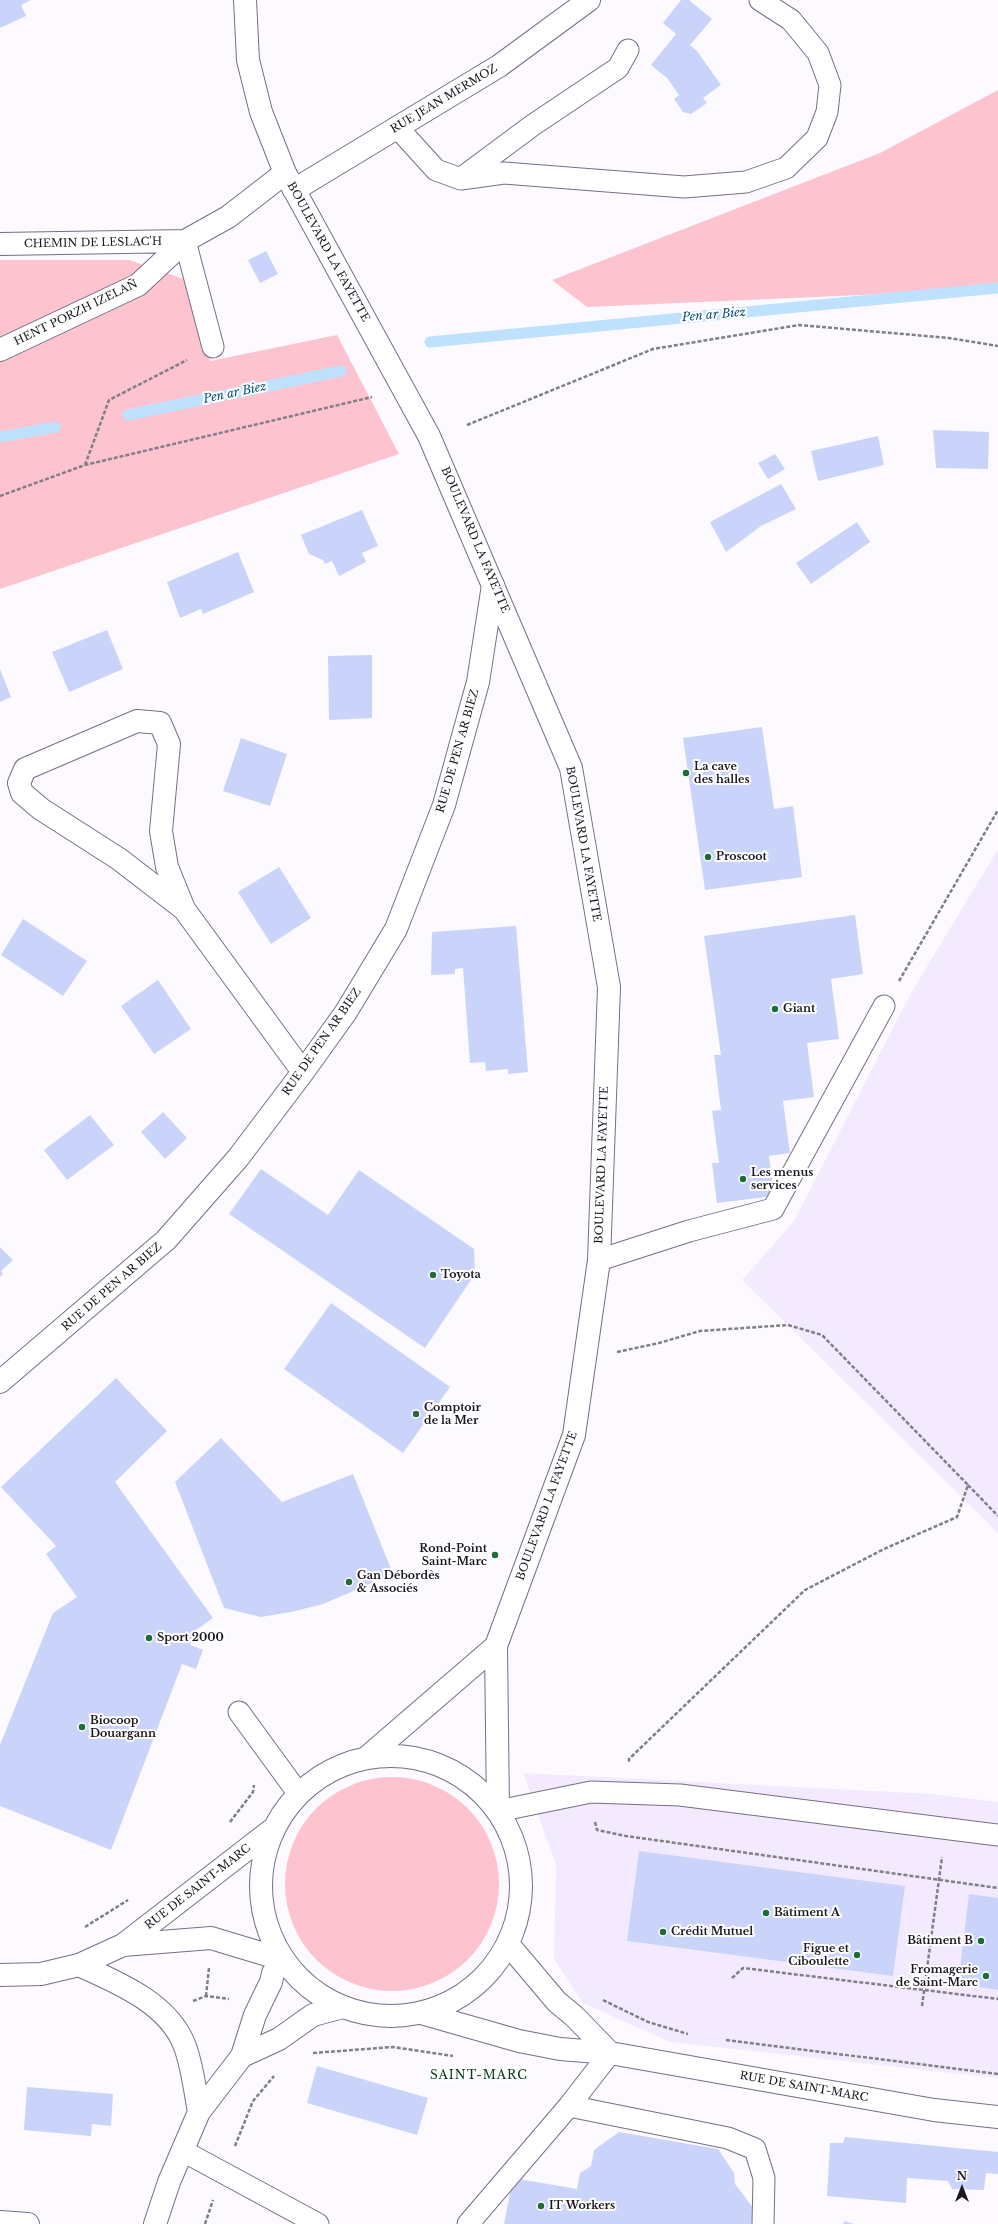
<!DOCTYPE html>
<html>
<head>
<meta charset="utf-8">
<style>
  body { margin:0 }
  #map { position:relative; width:998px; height:2224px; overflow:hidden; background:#fcfaff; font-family:"Libre Baskerville",serif }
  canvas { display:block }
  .north { position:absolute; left:942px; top:2168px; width:40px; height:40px; -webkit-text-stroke:3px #fff; paint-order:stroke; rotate:0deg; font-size:11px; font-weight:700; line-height:16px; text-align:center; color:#1b1721 }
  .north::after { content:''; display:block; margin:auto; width:14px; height:18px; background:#1b1721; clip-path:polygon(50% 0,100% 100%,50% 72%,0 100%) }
</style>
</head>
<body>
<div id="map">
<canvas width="998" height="2224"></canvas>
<div class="north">N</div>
</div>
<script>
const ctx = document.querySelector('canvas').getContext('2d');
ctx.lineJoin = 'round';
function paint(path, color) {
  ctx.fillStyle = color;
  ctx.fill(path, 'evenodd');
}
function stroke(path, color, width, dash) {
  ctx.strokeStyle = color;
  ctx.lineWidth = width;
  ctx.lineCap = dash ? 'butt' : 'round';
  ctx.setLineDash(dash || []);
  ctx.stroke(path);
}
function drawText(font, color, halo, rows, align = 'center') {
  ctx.font = font + ' "Libre Baskerville",serif';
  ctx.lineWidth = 4;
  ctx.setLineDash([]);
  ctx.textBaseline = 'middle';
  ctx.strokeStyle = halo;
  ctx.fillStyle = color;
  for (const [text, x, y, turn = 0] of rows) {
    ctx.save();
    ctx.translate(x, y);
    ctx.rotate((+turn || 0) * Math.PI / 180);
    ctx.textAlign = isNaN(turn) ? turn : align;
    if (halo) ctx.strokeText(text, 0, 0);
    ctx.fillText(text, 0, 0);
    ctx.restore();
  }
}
const built = new Path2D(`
  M998,849V1533L742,1280L794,1221L911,993Z
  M523,1773L932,1794L998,1802V2078L670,2042L583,2003L554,1959L556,1865Z`);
const green = new Path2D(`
  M998,90V289L587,307L552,280L880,153Z
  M0,260H129L184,279L210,361L337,335L399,454L0,589Z
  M285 1884a107 107 0 1 1 214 0a107 107 0 1 1-214 0Z`);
const stream = new Path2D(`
  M430,342L998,288
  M128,415L341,371
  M0,437L55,427`);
const building = new Path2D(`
  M0,0H31L21,5L26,16L0,28Z
  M681,0H689L712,19L690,45L697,51L721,85L703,98L707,103L691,114L683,112L674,99L679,95L667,78L651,65L676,34L663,23Z
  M266,251L278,274L260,283L248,260Z
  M933,430L989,432L988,469L936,468Z
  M878,436L884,465L818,481L811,451Z
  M775,454L785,469L768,479L758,463Z
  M781,484L796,509L761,526L726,552L710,522Z
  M362,510L378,546L362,553L366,562L339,576L332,561L325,564L323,560L309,554L301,535Z
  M857,522L870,542L811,584L796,563Z
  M238,552L254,592L203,614L201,609L180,618L167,582Z
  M107,630L123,669L69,692L52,652Z
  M372,655V718L329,720L328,656Z
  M0,669L11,697L0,702Z
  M762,727L774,809L793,806L802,877L705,890L683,738Z
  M241,738L287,754L270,806L223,791Z
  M279,867L311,918L271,944L238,892Z
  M855,915L863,974L831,979L839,1039L807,1043L814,1097L783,1101L790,1153L769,1156L774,1196L717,1203L712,1163H719L712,1111L721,1110L714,1055H721L704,936Z
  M23,919L87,961L63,996L1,955Z
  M516,926L528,1072L508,1074V1069L486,1071L485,1062L470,1063L463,968L455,969V974L431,975L432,932Z
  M158,980L191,1029L154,1054L121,1006Z
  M163,1112L187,1138L165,1159L141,1132Z
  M90,1115L114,1145L67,1180L44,1150Z
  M261,1169L328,1215L359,1170L474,1249L475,1274L425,1348L229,1214Z
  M0,1247L13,1260L1,1271L3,1274L0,1277Z
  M331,1303L450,1387L403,1453L284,1369Z
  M116,1378L167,1431L115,1482L213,1618L196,1630L190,1645L203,1650L196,1669L182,1664L111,1850L0,1806V1745L53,1613L77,1597L46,1554L56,1546L1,1487Z
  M221,1438L282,1502L353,1474L393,1574L323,1604L291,1612L261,1617L224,1608L175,1482Z
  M639,1851L905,1886L893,1976L627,1941Z
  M969,1894L998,1898V1990L958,1984Z
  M317,2066L428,2098L417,2135L307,2103Z
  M27,2087L113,2094L111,2126L92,2124L91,2136L24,2130Z
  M619,2132L718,2149L734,2173L735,2184L754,2209L751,2224H504L513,2178L577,2189L580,2173L591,2166L594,2150Z
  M845,2137L998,2152V2174L986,2173L984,2190L952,2189L948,2181L907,2178L906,2203L827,2196L830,2143H843Z
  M845,2221L854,2224H843Z`);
const path = new Path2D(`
  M467,425L653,349L799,325L949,338L998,346
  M85,465L109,400L187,360
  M0,496L85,465L372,397
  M899,981L998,810
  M617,1352L659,1343L700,1331L788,1325L822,1335L968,1485L957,1517L884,1549L805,1590L629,1759V1763
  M968,1485L998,1516
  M230,1822L253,1792L254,1785
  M595,1822L597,1830L626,1836L998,1888
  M85,1927L128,1900
  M732,1978L743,1968L998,1999
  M206,1996L209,1968
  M603,2000L648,2022L688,2034
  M193,2001L206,1996L229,1999
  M922,2006L942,1857
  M726,2040L998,2074
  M313,2053L393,2047L453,2056
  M235,2146L253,2101L274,2076
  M205,2224L213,2200`);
const service = new Path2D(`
  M397,127L436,170L461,179L504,173L684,187L746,182L786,168L817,138L827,112L830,85L818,53L791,20L760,0
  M463,177L533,125L618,68L628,50
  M185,241L213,347
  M599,1260L689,1231L773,1209L884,1006
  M239,1712L298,1793
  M498,1811L591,1792L680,1795L998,1835
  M569,2106L728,2138L755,2149L764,2178L763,2224
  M183,2151L318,2224
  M468,2224L569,2106L610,2053`);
const minor = new Path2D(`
  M294,190L499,66L589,0
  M0,244L185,241
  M0,350L138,285L185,241L228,217L285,173
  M184,909L119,859L41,809L22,793L19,783L25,769L137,721L160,723L169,744L161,831L167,867L184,909L303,1072
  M0,1382L166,1240L238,1158L303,1072L346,1012L396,929L444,805L478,682L493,585
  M79,1965C116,1982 167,2002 184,2044C192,2063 195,2091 199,2112
  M242,2056L279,2039L313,2015L343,2007
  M0,2222L28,2224
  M155,2224L169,2182L199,2112L242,2056L255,2015L271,1982L273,1973L284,1960`);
const secondary = new Path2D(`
  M245,0L248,60L261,112L285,173L429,436L571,768L609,987L599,1260L574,1435L496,1646L498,1811
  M261 1886a130 130 0 1 1 260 0a130 130 0 1 1-260 0Z
  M366,1758L496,1646
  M508,1944L557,2002L574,2016L610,2053
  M123,1945L211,1938L284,1960
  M0,1975L41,1974L79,1965L123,1945L273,1829
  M421,2013L519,2041L560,2049L610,2053L934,2110L998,2117`);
const markers = [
  [686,773,4,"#1f6b3a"],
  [708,857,4,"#1f6b3a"],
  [775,1009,4,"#1f6b3a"],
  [743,1179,4,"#1f6b3a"],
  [433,1275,4,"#1f6b3a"],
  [416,1414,4,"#1f6b3a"],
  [495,1555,4,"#1f6b3a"],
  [349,1582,4,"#1f6b3a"],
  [149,1638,4,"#1f6b3a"],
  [82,1727,4,"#1f6b3a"],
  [766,1913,4,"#1f6b3a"],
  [663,1932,4,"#1f6b3a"],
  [981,1941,4,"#1f6b3a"],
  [857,1955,4,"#1f6b3a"],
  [986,1976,4,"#1f6b3a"],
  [541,2206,4,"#1f6b3a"]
];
const streetNames = [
  ["RUE JEAN MERMOZ",444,99,-31],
  ["CHEMIN DE LESLAC'H",93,243,-1],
  ["BOULEVARD LA FAYETTE",328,252,61],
  ["HENT PORZH IZELAÑ",76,313,-26],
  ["BOULEVARD LA FAYETTE",475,540,67],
  ["RUE DE PEN AR BIEZ",458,751,-74],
  ["BOULEVARD LA FAYETTE",583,844,80],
  ["RUE DE PEN AR BIEZ",322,1042,-55],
  ["BOULEVARD LA FAYETTE",602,1165,-88],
  ["RUE DE PEN AR BIEZ",112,1287,-41],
  ["BOULEVARD LA FAYETTE",547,1506,-70],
  ["RUE DE SAINT-MARC",198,1887,-38],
  ["RUE DE SAINT-MARC",804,2087,10]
];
const poiNames = [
  ["La cave",694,767],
  ["des halles",694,780],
  ["Proscoot",716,857],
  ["Giant",783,1009],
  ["Les menus",751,1173],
  ["services",751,1186],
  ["Toyota",441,1275],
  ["Comptoir",424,1408],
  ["de la Mer",424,1421],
  ["Rond-Point",487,1549,"right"],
  ["Saint-Marc",487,1562,"right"],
  ["Gan Débordès",357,1576],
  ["& Associés",357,1589],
  ["Sport 2000",157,1638],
  ["Biocoop",90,1721],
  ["Douargann",90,1734],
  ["Bâtiment A",774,1913],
  ["Crédit Mutuel",671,1932],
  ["Bâtiment B",973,1941,"right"],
  ["Figue et",849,1949,"right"],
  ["Ciboulette",849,1962,"right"],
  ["Fromagerie",978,1970,"right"],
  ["de Saint-Marc",978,1983,"right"],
  ["IT Workers",549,2206]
];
const waterNames = [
  ["Pen ar Biez",714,315,-5],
  ["Pen ar Biez",235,393,-12]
];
const neighbourhoodNames = [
  ["SAINT-MARC",479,2076]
];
paint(built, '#f3eaff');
paint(green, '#fdc4cf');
stroke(stream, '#bee1ff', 11);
paint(building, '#cad4fb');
stroke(service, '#776d85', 23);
stroke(minor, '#776d85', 24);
stroke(secondary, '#776d85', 24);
stroke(path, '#817e86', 2.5, [4, 2]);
stroke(service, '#fff', 21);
stroke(minor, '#fff', 22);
stroke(secondary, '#fff', 22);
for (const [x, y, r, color] of markers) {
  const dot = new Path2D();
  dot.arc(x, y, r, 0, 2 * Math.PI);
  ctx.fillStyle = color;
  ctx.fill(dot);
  stroke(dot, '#fff', 1.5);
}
drawText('11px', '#1b1721', '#fff', streetNames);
drawText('bold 11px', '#1b1721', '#fff', poiNames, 'left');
drawText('italic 12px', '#014d79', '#fff', waterNames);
ctx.letterSpacing = '1px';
drawText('12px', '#023a19', '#fff', neighbourhoodNames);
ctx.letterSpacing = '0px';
</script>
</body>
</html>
